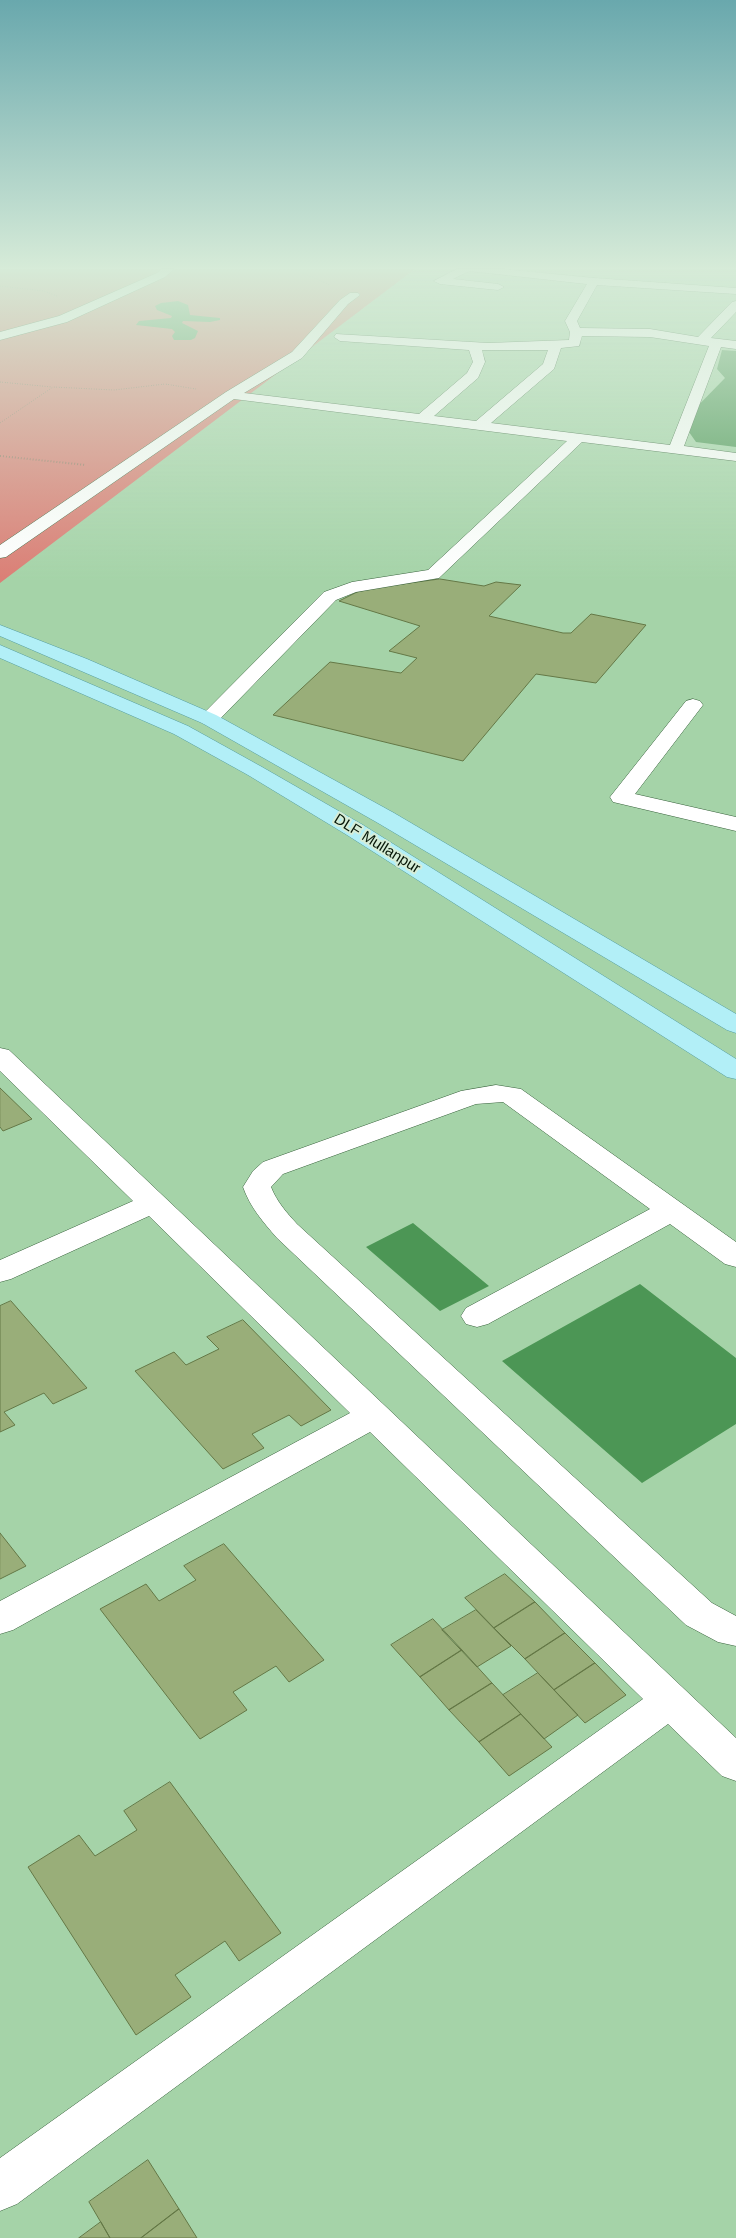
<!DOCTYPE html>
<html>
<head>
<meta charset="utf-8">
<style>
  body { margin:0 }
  canvas { display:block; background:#a5d3a8 }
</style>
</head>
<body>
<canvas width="736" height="2238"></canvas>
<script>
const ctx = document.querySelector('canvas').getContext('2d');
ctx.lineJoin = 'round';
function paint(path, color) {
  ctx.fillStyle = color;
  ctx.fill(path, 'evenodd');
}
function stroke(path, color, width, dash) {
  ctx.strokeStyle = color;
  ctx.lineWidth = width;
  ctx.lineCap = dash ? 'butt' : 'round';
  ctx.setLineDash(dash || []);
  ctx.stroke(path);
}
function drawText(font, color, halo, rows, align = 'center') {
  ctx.font = font + ' Arial,sans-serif';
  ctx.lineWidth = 4;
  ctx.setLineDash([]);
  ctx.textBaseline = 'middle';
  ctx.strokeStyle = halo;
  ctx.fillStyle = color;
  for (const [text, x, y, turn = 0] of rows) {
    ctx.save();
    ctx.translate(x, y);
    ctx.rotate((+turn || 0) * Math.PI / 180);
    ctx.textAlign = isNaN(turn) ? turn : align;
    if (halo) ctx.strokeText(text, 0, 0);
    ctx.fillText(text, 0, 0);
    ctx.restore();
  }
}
const green = new Path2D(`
  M0,269H415L0,583Z`);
const water = new Path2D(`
  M178,301L188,305L190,315L220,318V320L210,322L183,321L182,323L198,331L195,338L191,340H174L172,336L175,332L172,329L136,325L139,321L171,318L172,316L157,310L155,306L161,303Z
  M722,350L736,351V447L696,442L682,422L725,378L717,369Z
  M413,1223L489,1286L440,1311L366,1247Z
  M640,1284L736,1358V1424L642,1483L502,1361Z`);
const building = new Path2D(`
  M440,579L484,586L496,582L521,585L489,616L563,633H571L591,614L646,625L596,683L536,674L463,761L273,715L330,662L401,673L417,658L389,651L420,626L339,601L357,592L373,588Z
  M0,1088L32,1119L3,1131L0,1127Z
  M11,1301L87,1388L53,1404L44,1393L4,1412L15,1425L0,1432V1306Z
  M243,1320L331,1410L301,1426L289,1415L252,1434L264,1448L223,1469L135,1371L174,1352L186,1365L219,1349L207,1337Z
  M0,1533L26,1566L0,1579Z
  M224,1544L324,1660L289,1682L276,1666L233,1692L247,1710L200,1739L100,1609L146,1584L159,1601L196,1580L184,1566Z
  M505,1574L535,1602L494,1628L465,1598Z
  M535,1602L565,1633L525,1659L494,1628Z
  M476,1610L511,1646L477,1667L442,1630Z
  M433,1619L462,1650L420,1677L391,1645Z
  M565,1633L595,1663L554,1690L525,1659Z
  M462,1650L492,1683L449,1710L420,1677Z
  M595,1663L626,1695L585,1723L554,1690Z
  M538,1673L578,1715L544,1739L503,1695Z
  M492,1683L521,1714L479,1742L449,1710Z
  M521,1714L552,1747L509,1776L479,1742Z
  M170,1782L281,1933L239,1961L225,1941L175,1975L191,1997L136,2035L28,1867L79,1835L95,1856L137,1830L124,1811Z
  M148,2160L179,2209L141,2238H110L89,2202Z
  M179,2209L197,2238H141Z
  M101,2222L110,2238H79Z`);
const pathFar1 = new Path2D(`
  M294,269L330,285
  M0,286L44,291L57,296
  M0,382L52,387
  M0,423L53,387L114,390L165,384L196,389`);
const path = new Path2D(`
  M0,456L86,465`);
const minor = new Path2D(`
  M162,269H174L165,277L67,322L0,340V332L59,316L157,273Z
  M457,269H502L594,278L736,288V294L597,285L577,321L580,328L650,329L698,337L732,302L736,301V312L711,338L736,341V349L721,347L684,446L736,453V461L582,442L439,578L356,592L336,600L216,723L209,725L202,723L199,719L202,715L324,592L352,582L428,570L567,441L234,399L6,557L0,558V545L226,392L292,352L340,300L350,293H358L360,295L348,304L302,358L244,393L419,414L467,373L473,362L469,350L340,341L334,337L336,334L488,343L569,340L570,332L565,321L587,284L469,271L453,279L498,284L504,287L498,290L440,284L434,281ZM582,336L650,337L709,346L670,445L491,423L554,369L561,348L579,346ZM482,350H548L543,364L476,421L434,416L478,378L485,362Z
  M693,699L700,701L703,705L635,794L736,817V831L613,802L610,797L686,701Z
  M0,1048L9,1050L736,1738V1781L722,1776L668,1724L17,2204L0,2211V2158L643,1699L370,1432L13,1630L0,1634V1601L350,1413L149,1216L11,1279L0,1282V1260L133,1201L0,1071Z
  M496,1085L521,1089L736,1242V1267L725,1264L670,1224L488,1324L477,1327L466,1324L461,1316L466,1308L650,1209L503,1102L476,1104L283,1174L271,1187C277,1202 287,1213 297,1224L712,1603L736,1616V1646L718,1642L686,1625L277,1238C263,1222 250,1207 243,1187L253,1171L263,1162L461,1091Z`);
const major = new Path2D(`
  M0,625L87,659L216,715L394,813L736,1014V1033L727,1030L378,823L202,723L0,636Z
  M0,645L188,726L262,767L363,825L736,1059V1079L727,1077L347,835L248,775L174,734L0,658Z`);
const streetNames = [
  ["DLF Mullanpur",377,844,32]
];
paint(green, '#db7e75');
paint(water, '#4c9655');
paint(building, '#99ae79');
stroke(building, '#647846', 1);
stroke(minor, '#37613b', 1);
stroke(major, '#559da0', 1);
stroke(pathFar1, '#537255', 1, [0.5, 2]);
stroke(path, '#537255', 2, [0.5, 2.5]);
paint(minor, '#fff');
paint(major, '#b2eff7');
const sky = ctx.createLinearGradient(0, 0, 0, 582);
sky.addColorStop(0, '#69a8ad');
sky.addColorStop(0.46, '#d6ebd8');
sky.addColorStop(1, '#d6ebd800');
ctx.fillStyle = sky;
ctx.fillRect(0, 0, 736, 582);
drawText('15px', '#061607', '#d6edd7', streetNames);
</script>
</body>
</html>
